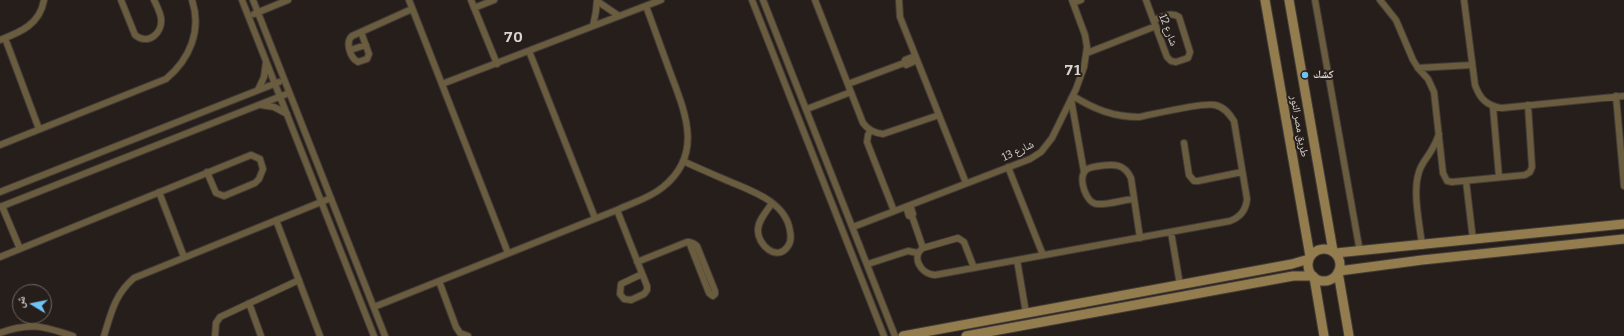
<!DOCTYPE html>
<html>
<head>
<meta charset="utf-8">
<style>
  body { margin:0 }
  #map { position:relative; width:1624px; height:336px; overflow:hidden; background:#261e1a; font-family:Bitter,"Noto Naskh Arabic",serif }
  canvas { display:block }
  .north { position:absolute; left:12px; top:284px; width:40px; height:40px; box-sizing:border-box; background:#261e1a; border:1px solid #6e6763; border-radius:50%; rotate:280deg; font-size:11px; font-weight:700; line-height:16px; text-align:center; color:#dad4d1 }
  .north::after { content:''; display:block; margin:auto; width:14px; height:18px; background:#70c2f4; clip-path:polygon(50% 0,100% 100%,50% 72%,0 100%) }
</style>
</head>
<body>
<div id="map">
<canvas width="1624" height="336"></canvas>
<div class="north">ش</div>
</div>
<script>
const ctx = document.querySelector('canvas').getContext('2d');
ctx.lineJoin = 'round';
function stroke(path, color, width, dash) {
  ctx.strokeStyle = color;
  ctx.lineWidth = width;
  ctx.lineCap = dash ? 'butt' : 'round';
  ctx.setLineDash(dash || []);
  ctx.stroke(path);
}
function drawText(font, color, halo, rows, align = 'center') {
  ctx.font = font + ' Bitter,"Noto Naskh Arabic",serif';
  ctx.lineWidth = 4;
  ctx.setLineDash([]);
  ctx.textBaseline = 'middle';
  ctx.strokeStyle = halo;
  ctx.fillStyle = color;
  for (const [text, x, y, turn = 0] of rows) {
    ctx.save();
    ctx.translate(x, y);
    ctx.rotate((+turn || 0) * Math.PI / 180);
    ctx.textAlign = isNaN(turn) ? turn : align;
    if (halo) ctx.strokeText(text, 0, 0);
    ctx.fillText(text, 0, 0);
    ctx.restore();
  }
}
const street = new Path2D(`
  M121,0L135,35C148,46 163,33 161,18C160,12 157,6 154,0
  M242,0L374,336
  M253,0L385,336
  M409,0L508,253
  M471,0L497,64
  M752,0L884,336
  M763,0L895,336
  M815,0L863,123C868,130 874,133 883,134L939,115
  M899,0L900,17L966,183
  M1146,0L1167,57L1171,61L1176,62L1188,58L1190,52L1179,17C1171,11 1162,17 1154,20
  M1315,0L1360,252
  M1380,0L1396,20L1413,60L1418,68L1428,79L1434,92L1443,173L1447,181L1452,182L1525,175L1530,172L1532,167L1528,105
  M1464,0L1475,85C1480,99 1487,106 1502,108L1624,96
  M597,1L619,16
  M1073,3L1081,0
  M474,8L494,0
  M254,14L288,0
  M593,26L596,11L597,0
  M361,32L369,54L367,59L358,62C350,58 345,42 352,36L412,9
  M5,38L39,129
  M0,40C21,32 40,24 44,0
  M350,50L366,45
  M529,51L595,218
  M1087,53L1156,26
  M915,56L905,60L904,63L906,65L917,60
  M1418,68L1471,65
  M442,84L661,0
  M848,84L904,63
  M258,90L264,77L266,62
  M1616,96L1624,186
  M1071,99L1084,172
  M261,105L274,107L287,114
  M1493,107L1499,177
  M807,109L851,92
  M870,131L868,135L867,142L894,211
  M1184,143L1189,175L1194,181H1198L1242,172
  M0,145L166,79C190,59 202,30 192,0
  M683,161C698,168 712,174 726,180C749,190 786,201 790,231C791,236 791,242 788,246C777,263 757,244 758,230C758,220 767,211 772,203
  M1008,167L1043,255
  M1466,181L1473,240
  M0,192L279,82
  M159,192L184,257
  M1134,199C1122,200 1108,205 1097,204C1086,203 1078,179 1085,171C1088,167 1094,167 1099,166C1113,164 1124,163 1131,178L1140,238
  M2,206L20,249
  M0,207L289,93
  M906,207L909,216H912L913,214L910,205
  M617,210L647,286V290L644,294L631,300L624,299L620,294L621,284L642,274
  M912,216L923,248
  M276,220L320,336
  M853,227L1030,159L1041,152L1052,138L1076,89L1084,67L1087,47L1085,35L1072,0
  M1171,232L1180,285
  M1422,246C1420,224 1412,193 1419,172C1421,164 1427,158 1431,151C1434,146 1437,140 1439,134
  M0,257L251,155L260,159L263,169L259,179L255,183L224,196L216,193L207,172
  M1017,260L1026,313
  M637,262L687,242C691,242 694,243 697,246L715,291V294L713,296L709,293L689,242
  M868,264L908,251L918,253
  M974,268L964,242L958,238L923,248C911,256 920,274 935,275L1230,221C1241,217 1246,210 1247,199L1234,121C1229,113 1224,107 1215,105C1203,102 1155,114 1139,117C1113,117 1094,109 1073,96
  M439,281L456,327L460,333L468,336
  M249,303L261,336
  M374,307L617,210C632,203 650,198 663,187C704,154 685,112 670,72C662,50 654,28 646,6
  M0,333C29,322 44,326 73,336
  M104,336C111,313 115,294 134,278L331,198
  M215,336L216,323L220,317L299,280`);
const secondary = new Path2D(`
  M1265,0L1310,256
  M1289,0L1333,251
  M1308 265a16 16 0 1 1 32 0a16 16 0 1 1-32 0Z
  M1336,253L1624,224
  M1339,271L1422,260L1624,239
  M1338,272L1349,336
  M1314,277L1324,336
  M903,336L1292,264L1309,259
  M966,336L1293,276H1313`);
const markers = [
  [1305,75,4,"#70c2f4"]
];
const streetNames = [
  ["شارع 12",1168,30,69],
  ["طريق مصر النور",1299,126,80],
  ["شارع 13",1018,151,-25]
];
const poiNames = [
  ["كشك",1313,75]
];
const districtNames = [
  ["70",514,38],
  ["71",1073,71]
];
stroke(street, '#433b37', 8);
stroke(secondary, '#433b37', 11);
stroke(street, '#695c3f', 6);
stroke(secondary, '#937d4e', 9);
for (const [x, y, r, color] of markers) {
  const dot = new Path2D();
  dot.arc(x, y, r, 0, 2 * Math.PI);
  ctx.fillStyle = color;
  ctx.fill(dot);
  stroke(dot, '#261e1a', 1.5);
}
drawText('11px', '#dad4d1', '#261e1a', streetNames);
drawText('bold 11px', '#dad4d1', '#261e1a', poiNames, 'left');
ctx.letterSpacing = '1px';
drawText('bold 15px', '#dad4d1', '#261e1a', districtNames);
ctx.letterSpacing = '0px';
</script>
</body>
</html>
